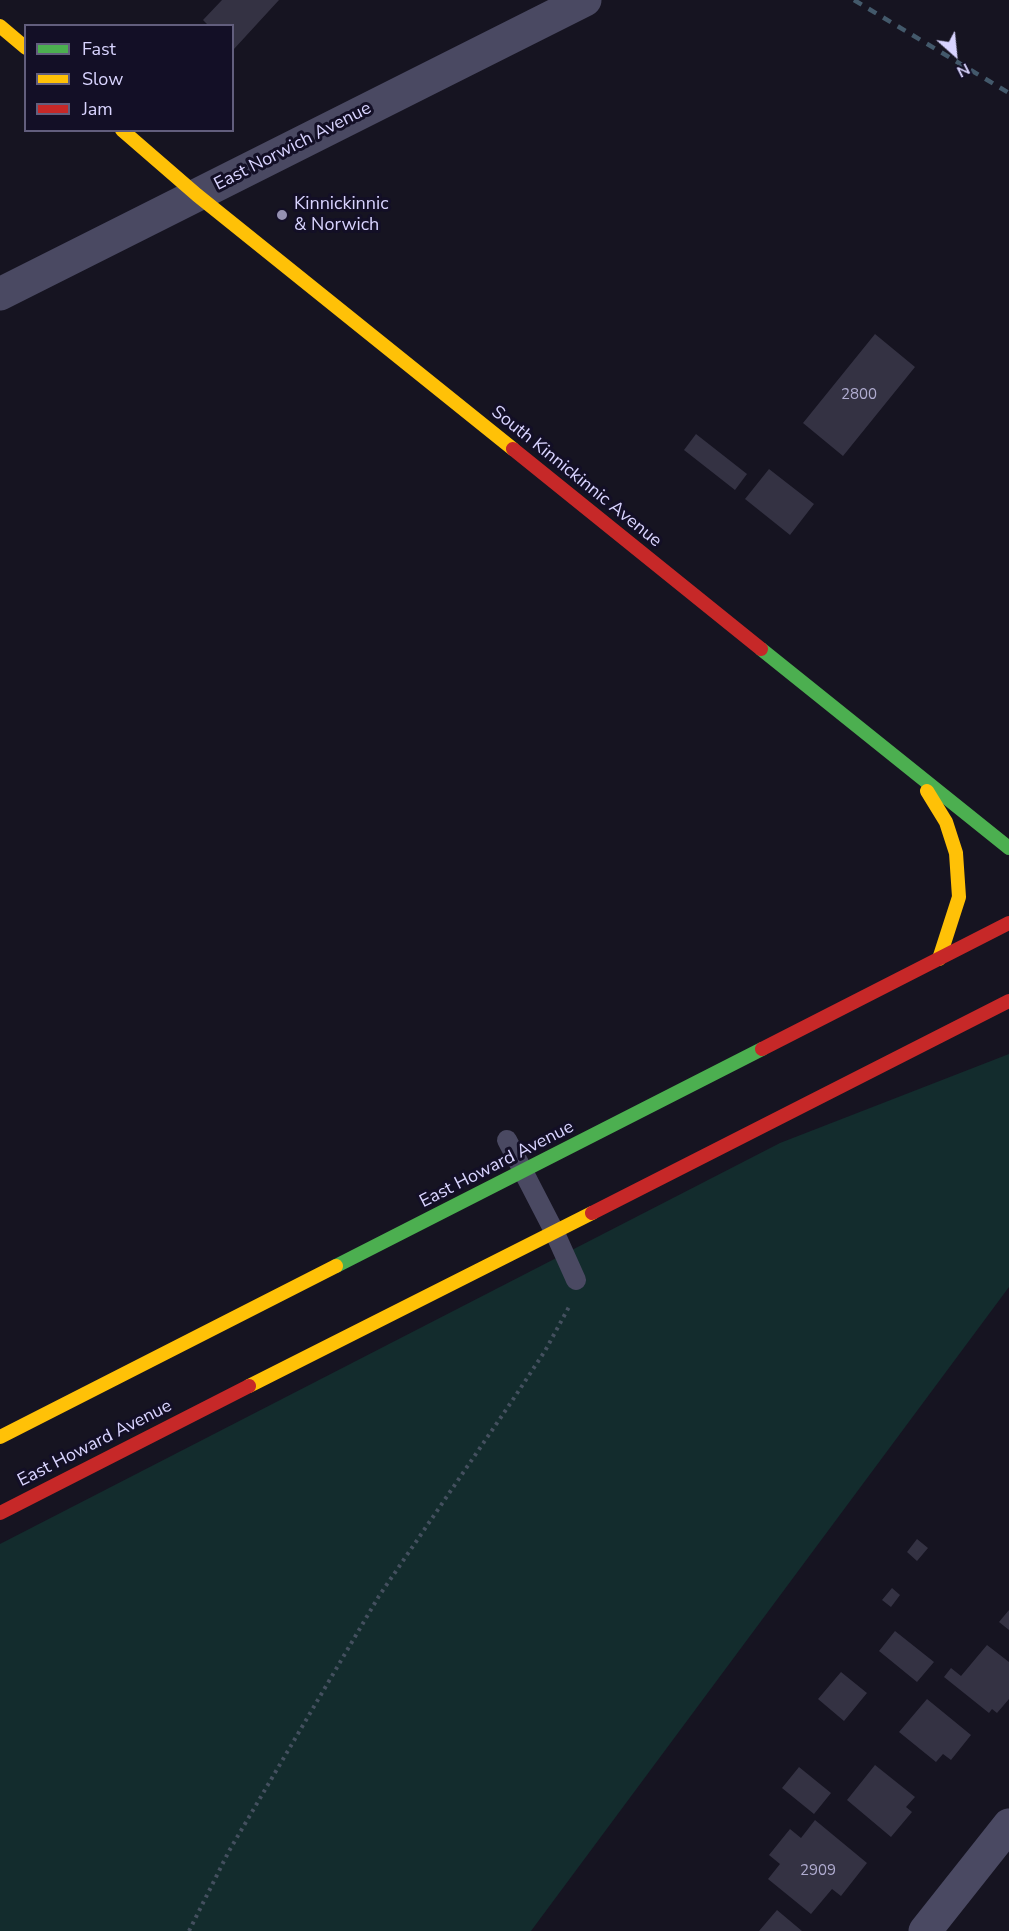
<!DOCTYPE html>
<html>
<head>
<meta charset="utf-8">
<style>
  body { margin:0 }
  #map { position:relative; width:1009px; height:1931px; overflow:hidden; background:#161421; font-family:"Nunito Sans",sans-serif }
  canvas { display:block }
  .legend { position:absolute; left:24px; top:24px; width:210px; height:108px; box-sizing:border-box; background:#130f26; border:2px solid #625e7d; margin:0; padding:8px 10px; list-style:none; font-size:18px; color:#d9d4ff }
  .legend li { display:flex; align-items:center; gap:12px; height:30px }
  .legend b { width:30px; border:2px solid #625e7d }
  .north { position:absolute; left:925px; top:24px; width:60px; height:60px; -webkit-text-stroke:4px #130f26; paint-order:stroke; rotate:153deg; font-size:16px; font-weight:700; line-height:24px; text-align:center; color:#d9d4ff }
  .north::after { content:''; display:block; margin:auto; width:21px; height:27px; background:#d9d4ff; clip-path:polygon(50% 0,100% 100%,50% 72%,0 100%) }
</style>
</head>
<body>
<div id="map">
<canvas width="1009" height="1931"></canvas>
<ul class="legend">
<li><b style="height:8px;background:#4caf50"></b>Fast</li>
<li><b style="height:8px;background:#ffc107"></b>Slow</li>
<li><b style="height:8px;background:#c62828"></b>Jam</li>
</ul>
<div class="north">N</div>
</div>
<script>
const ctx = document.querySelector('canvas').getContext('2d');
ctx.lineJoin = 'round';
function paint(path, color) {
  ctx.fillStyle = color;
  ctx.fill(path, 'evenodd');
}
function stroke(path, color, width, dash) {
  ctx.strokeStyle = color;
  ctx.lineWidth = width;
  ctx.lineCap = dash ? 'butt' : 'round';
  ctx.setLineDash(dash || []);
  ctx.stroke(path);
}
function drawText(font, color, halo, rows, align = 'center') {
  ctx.font = font + ' "Nunito Sans",sans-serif';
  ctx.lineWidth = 6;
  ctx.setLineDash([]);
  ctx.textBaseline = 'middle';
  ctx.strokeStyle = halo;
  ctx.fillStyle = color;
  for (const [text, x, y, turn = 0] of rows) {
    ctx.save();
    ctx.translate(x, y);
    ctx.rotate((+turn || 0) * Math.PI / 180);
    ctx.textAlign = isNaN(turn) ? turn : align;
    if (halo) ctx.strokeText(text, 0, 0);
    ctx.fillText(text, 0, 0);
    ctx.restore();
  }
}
const green = new Path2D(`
  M1009,1054V1287L531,1931H0V1544L780,1143Z`);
const building = new Path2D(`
  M222,0H279L234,49L232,47V26H209L203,20Z
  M875,334L915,367L843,456L803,423Z
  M696,434L747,474L735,490L684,450Z
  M769,469L814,504L790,535L745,499Z
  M917,1539L928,1548L917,1561L907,1552Z
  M892,1588L900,1595L891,1607L882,1600Z
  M1009,1610V1630L999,1622Z
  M895,1631L934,1662L917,1682L879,1651Z
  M987,1645L1009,1662V1699L997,1713L992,1709L989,1713L944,1677L951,1668L961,1676Z
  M841,1672L867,1693L844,1721L818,1699Z
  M927,1699L971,1735L951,1760L943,1754L936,1762L899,1732Z
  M875,1765L915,1797L906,1807L912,1812L891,1837L847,1800Z
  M799,1767L831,1793L814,1814L782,1788Z
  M815,1820L867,1863L841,1896L832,1889L811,1914L768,1879L780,1864L769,1855L790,1829L801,1838Z
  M777,1910L802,1931H759Z`);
const path = new Path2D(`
  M189,1931L229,1851L379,1596L512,1401L545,1351L570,1305`);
const lane = new Path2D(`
  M507,1140L554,1231L576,1280`);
const street = new Path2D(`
  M0,294L585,0
  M925,1931L1009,1825`);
const fast = new Path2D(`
  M761,649L1009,848
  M336,1266L762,1049`);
const slow = new Path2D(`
  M0,26L26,48
  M122,130L197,195L513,449
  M927,791L946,822L956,853L959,897L939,959
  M249,1386L592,1213
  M0,1437L336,1266`);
const jam = new Path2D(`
  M513,449L761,649
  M762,1049L1009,923
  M592,1213L1009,1001
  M0,1513L249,1386`);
const rail = new Path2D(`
  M854,0L1009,93`);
const markers = [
  [282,215,6,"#9591b1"]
];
const numberNames = [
  ["2800",859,395],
  ["2909",818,1871]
];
const streetNames = [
  ["East Norwich Avenue",293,147,-27],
  ["South Kinnickinnic Avenue",576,477,39],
  ["East Howard Avenue",497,1165,-27],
  ["East Howard Avenue",95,1444,-27]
];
const poiNames = [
  ["Kinnickinnic",294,205],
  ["& Norwich",294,226]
];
paint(green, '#132c2d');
paint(building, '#343243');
stroke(path, '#44505f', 4, [3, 4.5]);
stroke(lane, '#4a4962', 20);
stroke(street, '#4a4962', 33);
stroke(fast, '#4caf50', 14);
stroke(slow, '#ffc107', 14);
stroke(jam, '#c62828', 14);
stroke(rail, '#43596b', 4.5, [9, 8]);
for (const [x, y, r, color] of markers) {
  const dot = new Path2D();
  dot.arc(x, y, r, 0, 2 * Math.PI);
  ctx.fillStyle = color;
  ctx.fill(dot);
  stroke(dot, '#130f26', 2);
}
drawText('15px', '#b0acd0', null, numberNames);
drawText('18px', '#d9d4ff', '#130f26', streetNames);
drawText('18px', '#d9d4ff', '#130f26', poiNames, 'left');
</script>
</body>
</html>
